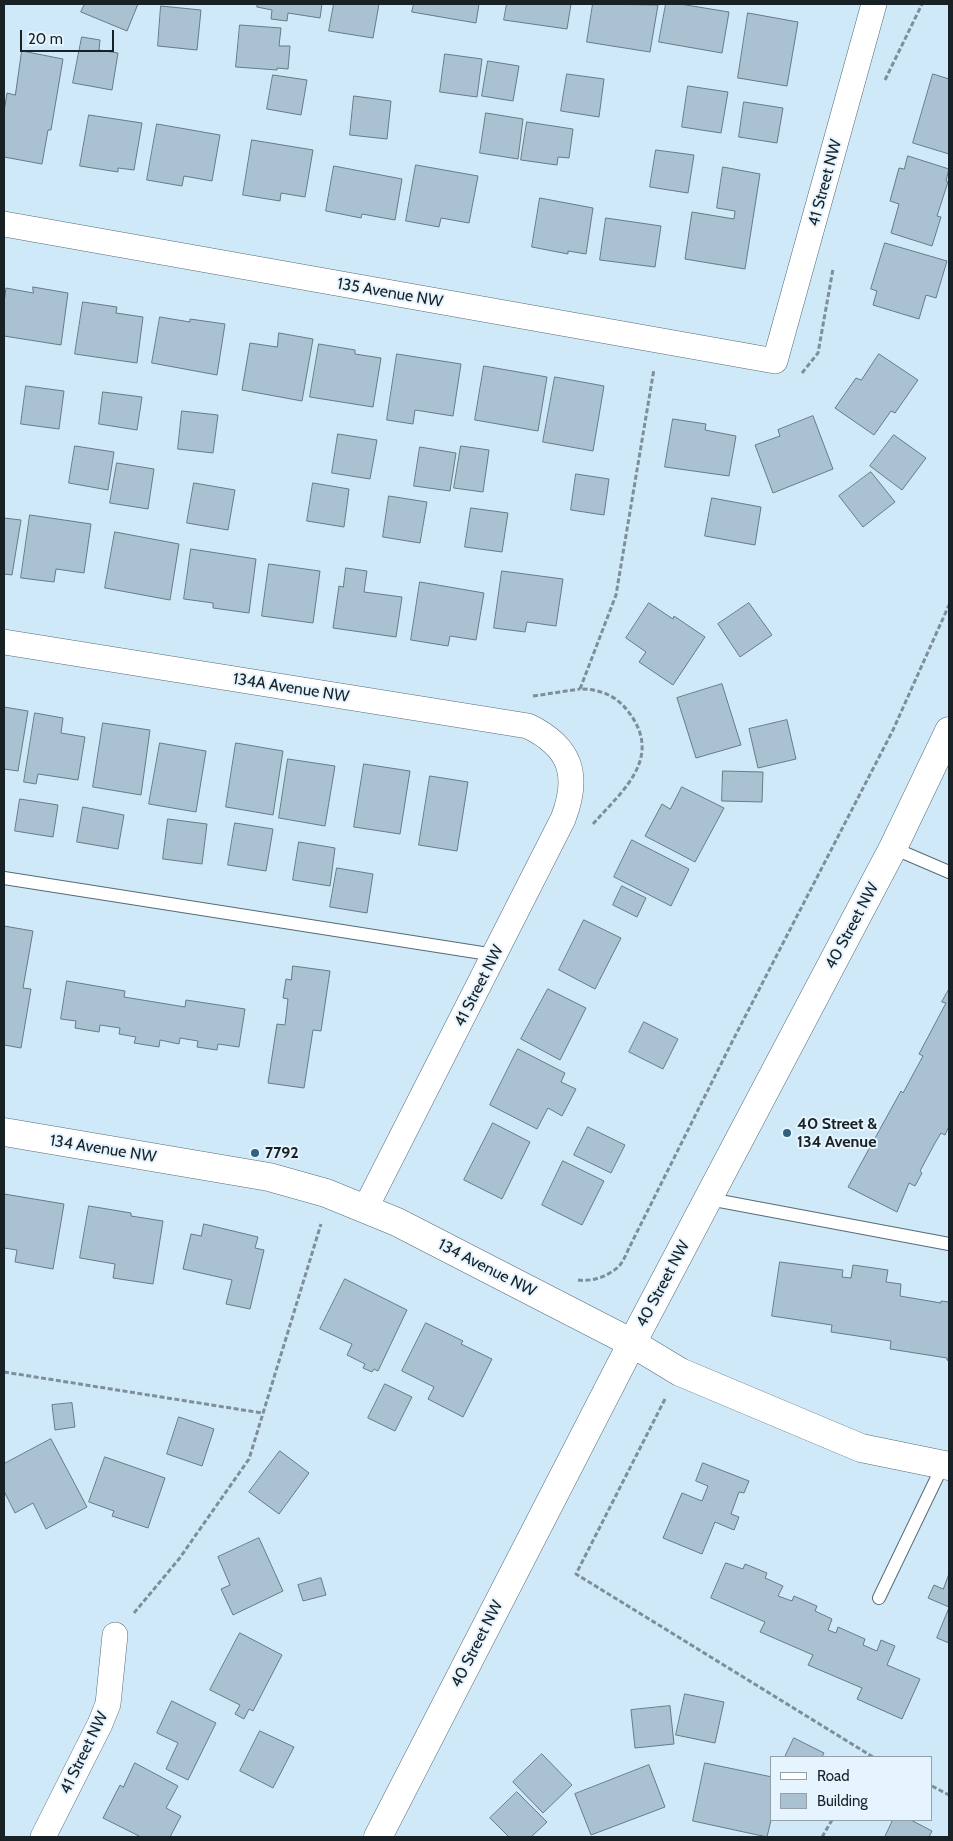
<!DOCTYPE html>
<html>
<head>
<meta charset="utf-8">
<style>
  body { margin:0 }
  #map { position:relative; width:953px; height:1841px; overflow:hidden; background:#d0e9f8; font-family:Cabin,sans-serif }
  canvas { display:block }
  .frame { position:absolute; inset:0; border:5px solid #182126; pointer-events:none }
  .legend { position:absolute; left:770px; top:1756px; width:162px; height:65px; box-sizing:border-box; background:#e5f4fe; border:1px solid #93a0a8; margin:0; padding:6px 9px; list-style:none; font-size:15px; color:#182126 }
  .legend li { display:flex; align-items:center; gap:10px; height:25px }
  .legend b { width:25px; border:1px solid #93a0a8 }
  .scale { position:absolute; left:20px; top:30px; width:94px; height:22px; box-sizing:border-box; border:2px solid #182126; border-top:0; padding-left:6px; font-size:15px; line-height:18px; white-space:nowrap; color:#182126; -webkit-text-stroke:4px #e5f4fe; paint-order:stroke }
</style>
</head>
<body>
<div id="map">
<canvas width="953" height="1841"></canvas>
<div class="frame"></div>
<ul class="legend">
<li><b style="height:6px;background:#fff"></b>Road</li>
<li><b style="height:14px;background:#a9c1d0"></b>Building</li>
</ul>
<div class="scale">20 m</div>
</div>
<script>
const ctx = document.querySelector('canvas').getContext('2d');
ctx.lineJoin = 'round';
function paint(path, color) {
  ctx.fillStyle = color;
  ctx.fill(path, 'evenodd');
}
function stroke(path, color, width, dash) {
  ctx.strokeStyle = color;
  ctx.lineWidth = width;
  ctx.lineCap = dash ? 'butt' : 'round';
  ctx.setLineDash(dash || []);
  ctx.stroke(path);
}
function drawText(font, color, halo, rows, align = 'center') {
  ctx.font = font + ' Cabin,sans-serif';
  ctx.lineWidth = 4;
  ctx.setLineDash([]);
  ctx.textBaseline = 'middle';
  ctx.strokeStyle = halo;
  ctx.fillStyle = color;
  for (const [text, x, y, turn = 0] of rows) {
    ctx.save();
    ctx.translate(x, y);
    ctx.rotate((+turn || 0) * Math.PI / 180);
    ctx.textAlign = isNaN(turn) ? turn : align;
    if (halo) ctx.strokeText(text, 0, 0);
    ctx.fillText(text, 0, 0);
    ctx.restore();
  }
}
const building = new Path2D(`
  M85,4H138L127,31L81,12Z
  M258,4H322L320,18L288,13L287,21L271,19L272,10L257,7Z
  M334,4H379L373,38L329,31Z
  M414,4H479L476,23L412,12Z
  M507,4H571L567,29L504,20Z
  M593,4L658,5L650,52L587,42Z
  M666,4H680L729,12L722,53L659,42Z
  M161,6L201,10L197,50L158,46Z
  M748,13L798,22L787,86L738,78Z
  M240,25L281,28L279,46H290L288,69L277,68V70L236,67Z
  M82,37L100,40L99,50L118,53L112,90L73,83Z
  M22,51L63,59L51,130H48L42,164L4,157V112L7,93L15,95Z
  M445,54L482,59L477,97L440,92Z
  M488,61L519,66L513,101L482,96Z
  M567,74L604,79L599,117L561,111Z
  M933,74L949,79V154L913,143Z
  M273,75L307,80L301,115L267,109Z
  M688,86L728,92L721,133L682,127Z
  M354,96L391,101L387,139L350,135Z
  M744,102L783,108L777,143L739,137Z
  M486,113L523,119L518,159L480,153Z
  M89,115L142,123L134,170L118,168V172L80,166Z
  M527,122L573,129L569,158L558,157L557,165L521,160Z
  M157,124L220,135L212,181L184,176L182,186L147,180Z
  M252,140L313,150L305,197L281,193L280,201L243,195Z
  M656,150L694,155L688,193L650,187Z
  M908,156L949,169L946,181L948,182L937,216L941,217L932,246L891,233L899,204L890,201L899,168L904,169Z
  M416,165L478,176L469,223L441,218L439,227L406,221Z
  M334,166L402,179L395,220L362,214L361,218L326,211Z
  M723,167L760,174L745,269L685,259L692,212L734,219L735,211L717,208Z
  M540,198L593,208L586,254L568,251V254L532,247Z
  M606,218L661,226L655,267L600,260Z
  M885,243L947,261L936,298L926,295L919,319L873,305L877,291L871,289Z
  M33,287L68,293L61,345L4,336V303L6,288L33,293Z
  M83,302L117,307L116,313L143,317L137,363L75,354Z
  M160,317L190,322V319L225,324L217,375L152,363Z
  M279,333L313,339L302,401L242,390L250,343L277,347Z
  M319,344L355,350V354L381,358L373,407L310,397Z
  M397,354L461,364L453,416L415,410L413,424L387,420Z
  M879,354L918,380L895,413L891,411L874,435L835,408L856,378L861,380Z
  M484,366L547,377L538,431L475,420Z
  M555,377L604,386L593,451L543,442Z
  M26,386L64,391L59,429L21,424Z
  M103,392L142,397L137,430L99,424Z
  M182,411L218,415L213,453L178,449Z
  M813,416L833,469L773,493L755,445L780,436L778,430Z
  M673,419L706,424L705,430L736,436L729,476L665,467Z
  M338,434L377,440L370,479L332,473Z
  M894,435L926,458L902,490L870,466Z
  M75,446L114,452L108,490L69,483Z
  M461,446L489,450L483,492L454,488Z
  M420,447L456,453L450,491L414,486Z
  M117,463L154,469L148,509L110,503Z
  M871,472L895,502L863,527L839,496Z
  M576,474L609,479L604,515L571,510Z
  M194,483L235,490L228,530L187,523Z
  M313,483L349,489L344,527L307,521Z
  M389,496L427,502L420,543L383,537Z
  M712,498L761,507L755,545L705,536Z
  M471,508L508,513L502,552L465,547Z
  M30,515L91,524L84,573L56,569L54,582L21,578Z
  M4,518L21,520L12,575L4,574Z
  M115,532L179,544L170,600L105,588Z
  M191,549L256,559L249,613L213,608V603L184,599Z
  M269,564L320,571L313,623L262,616Z
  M346,568L367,571L364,592L402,597L396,637L333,628L339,586L343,587Z
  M502,571L563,579L556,626L527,622L525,632L494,628Z
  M420,582L484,593L476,640L450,636L448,646L411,640Z
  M649,603L673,619L674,616L705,637L673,685L639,662L646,652L626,638Z
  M749,603L772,635L740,657L718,624Z
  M722,684L741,745L696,758L677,698Z
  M4,707L28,711L18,771L4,769Z
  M35,713L63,718L61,733L85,737L78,780L38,774L36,784L24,782Z
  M787,720L796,759L758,768L749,729Z
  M103,723L150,730L141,795L93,787Z
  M160,743L206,751L196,812L149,804Z
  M236,743L283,751L273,815L226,807Z
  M288,759L335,766L325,826L279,818Z
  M364,764L410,771L400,834L354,827Z
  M723,771L763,772L762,802L722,801Z
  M430,776L468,782L457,851L419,845Z
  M682,787L724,808L695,862L645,836L662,804L670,809Z
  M20,799L58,805L53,837L15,831Z
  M83,807L124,815L118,849L77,842Z
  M168,819L207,824L202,864L163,859Z
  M235,823L273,829L266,871L228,865Z
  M632,840L689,869L671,906L614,877Z
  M299,842L335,848L330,886L293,880Z
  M337,868L373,874L367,913L330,907Z
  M622,886L646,898L637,917L613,905Z
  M584,920L621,938L595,989L559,970Z
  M4,926L33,931L23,988L31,989L21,1048L4,1045Z
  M293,966L330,971L321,1031L313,1030L304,1088L268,1083L277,1024L285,1025L288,999L283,998L286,979L291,980Z
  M67,981L125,991L124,997L185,1007L186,1000L245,1009L239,1047L218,1044L217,1050L197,1047L198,1041L180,1038L179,1044L160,1040L159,1047L134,1043L136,1037L119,1034L120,1028L100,1025L99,1032L75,1028L76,1021L61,1019Z
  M548,989L586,1008L560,1060L521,1039Z
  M949,989V1126L945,1135L941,1133L935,1143L920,1171L922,1173L915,1186L909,1183L897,1212L848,1187L901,1091L903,1093L923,1056L919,1054L946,1003L942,1002Z
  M644,1022L678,1039L663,1069L629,1052Z
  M518,1049L565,1073L561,1082L576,1089L562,1116L548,1108L537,1129L490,1105Z
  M493,1123L530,1142L502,1199L464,1180Z
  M588,1127L625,1145L611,1173L574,1155Z
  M563,1161L604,1181L582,1225L542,1205Z
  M4,1194L64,1204L53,1269L15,1262L17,1250L4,1248Z
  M89,1206L131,1213V1216L163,1221L153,1284L113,1278L115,1264L80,1258Z
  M204,1224L258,1237L255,1248L264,1250L250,1309L226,1304L232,1280L183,1269L191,1234L201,1236Z
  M780,1262L843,1270L842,1277L851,1278L853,1265L888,1270L886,1282L901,1284L900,1296L941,1303V1301L949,1302V1361L947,1360V1358L890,1349L891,1341L831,1332L832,1325L772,1316Z
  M345,1279L407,1310L378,1371L374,1369L372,1372L363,1368L365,1364L347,1355L352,1344L320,1329Z
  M426,1323L463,1341L461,1344L492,1359L463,1417L428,1399L434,1387L402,1371Z
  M385,1384L412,1397L395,1431L368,1418Z
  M72,1403L75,1427L55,1430L52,1405Z
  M179,1417L214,1429L202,1466L167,1454Z
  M51,1439L87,1507L46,1529L33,1503L15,1513L4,1491V1464Z
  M280,1451L309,1473L279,1514L249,1492Z
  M105,1457L165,1478L148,1528L112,1516L114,1511L89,1502Z
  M703,1463L749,1481L744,1493L739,1492L731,1514L739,1517L734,1530L715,1522L702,1554L663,1538L682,1493L702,1501L708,1486L696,1481Z
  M259,1538L283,1591L233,1615L221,1589L230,1585L218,1557Z
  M726,1563L743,1569L745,1564L767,1573L765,1578L783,1586L778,1596L792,1601L794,1596L817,1606L815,1611L832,1619L828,1630L836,1633L838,1627L865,1639L863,1645L877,1651L881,1640L895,1646L887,1665L920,1679L902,1719L857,1699L862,1688L808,1665L813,1655L760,1632L765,1622L711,1598Z
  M949,1574V1607L928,1598L934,1585L943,1589Z
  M321,1578L326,1595L303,1601L298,1585Z
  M949,1608V1643L937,1638Z
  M240,1633L282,1655L253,1711L249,1709L244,1719L235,1714L240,1705L210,1690Z
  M685,1694L724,1702L715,1743L676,1735Z
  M172,1701L216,1723L188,1780L166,1769L178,1743L157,1733Z
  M670,1706L674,1744L635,1748L631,1710Z
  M260,1731L294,1747L273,1788L240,1771Z
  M794,1738L824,1753L822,1757H785Z
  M542,1754L572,1785L543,1813L513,1782Z
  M135,1763L178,1786L166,1808L181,1816L170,1837H141L103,1818L120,1785L123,1787Z
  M705,1763L772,1777V1816L767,1837L693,1821Z
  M649,1765L665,1807L591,1835L575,1794Z
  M517,1792L547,1822L531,1837H509L490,1818Z
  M893,1820H911L932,1831L929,1837H885Z`);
const path = new Path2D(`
  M885,80L922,4
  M802,373L818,353L833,269
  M533,696L580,689
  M593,824C623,790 665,757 627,710C615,695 599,689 580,689L616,595L654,369
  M578,1280C592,1282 610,1276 620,1265C624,1260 627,1252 630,1246L732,1042L893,730L949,605
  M4,1372L262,1413
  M665,1399L576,1574L873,1757
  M134,1613L179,1559L249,1459L321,1224
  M932,1786L949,1795
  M822,1837L832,1820`);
const service = new Path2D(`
  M893,848L949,872
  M4,878L495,955
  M709,1199L949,1244
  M879,1598L943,1465`);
const minor = new Path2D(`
  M4,224L775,361L874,4
  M4,642L528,726C571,747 580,775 563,819L365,1209
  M43,1837L100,1724L108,1704L115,1635`);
const tertiary = new Path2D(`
  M4,1132L269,1177L326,1193L397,1222L632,1343L680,1372L861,1448L949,1466
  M378,1837L632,1343L893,848L949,731`);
const markers = [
  [787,1133,5,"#2e627e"],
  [255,1153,5,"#2e627e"]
];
const streetNames = [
  ["41 Street NW",825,183,-75],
  ["135 Avenue NW",390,293,10],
  ["134A Avenue NW",291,688,9],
  ["40 Street NW",852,926,-62],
  ["41 Street NW",479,986,-63],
  ["134 Avenue NW",103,1149,9],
  ["134 Avenue NW",487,1268,27],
  ["40 Street NW",663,1284,-62],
  ["40 Street NW",477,1644,-63],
  ["41 Street NW",84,1753,-64]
];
const poiNames = [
  ["40 Street &",797,1124],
  ["134 Avenue",797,1142],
  ["7792",265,1153]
];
paint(building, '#a9c1d0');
stroke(building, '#657b89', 1);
stroke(service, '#556b78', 14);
stroke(minor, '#556b78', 26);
stroke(tertiary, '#556b78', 29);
stroke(path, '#7e8f9a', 3, [5, 2.5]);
stroke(service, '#fff', 12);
stroke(minor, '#fff', 25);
stroke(tertiary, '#fff', 28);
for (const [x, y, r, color] of markers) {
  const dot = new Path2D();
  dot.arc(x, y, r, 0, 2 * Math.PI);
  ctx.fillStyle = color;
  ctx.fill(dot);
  stroke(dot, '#e5f4fe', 2);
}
drawText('16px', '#182126', '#e5f4fe', streetNames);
drawText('bold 16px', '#182126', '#e5f4fe', poiNames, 'left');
</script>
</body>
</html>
